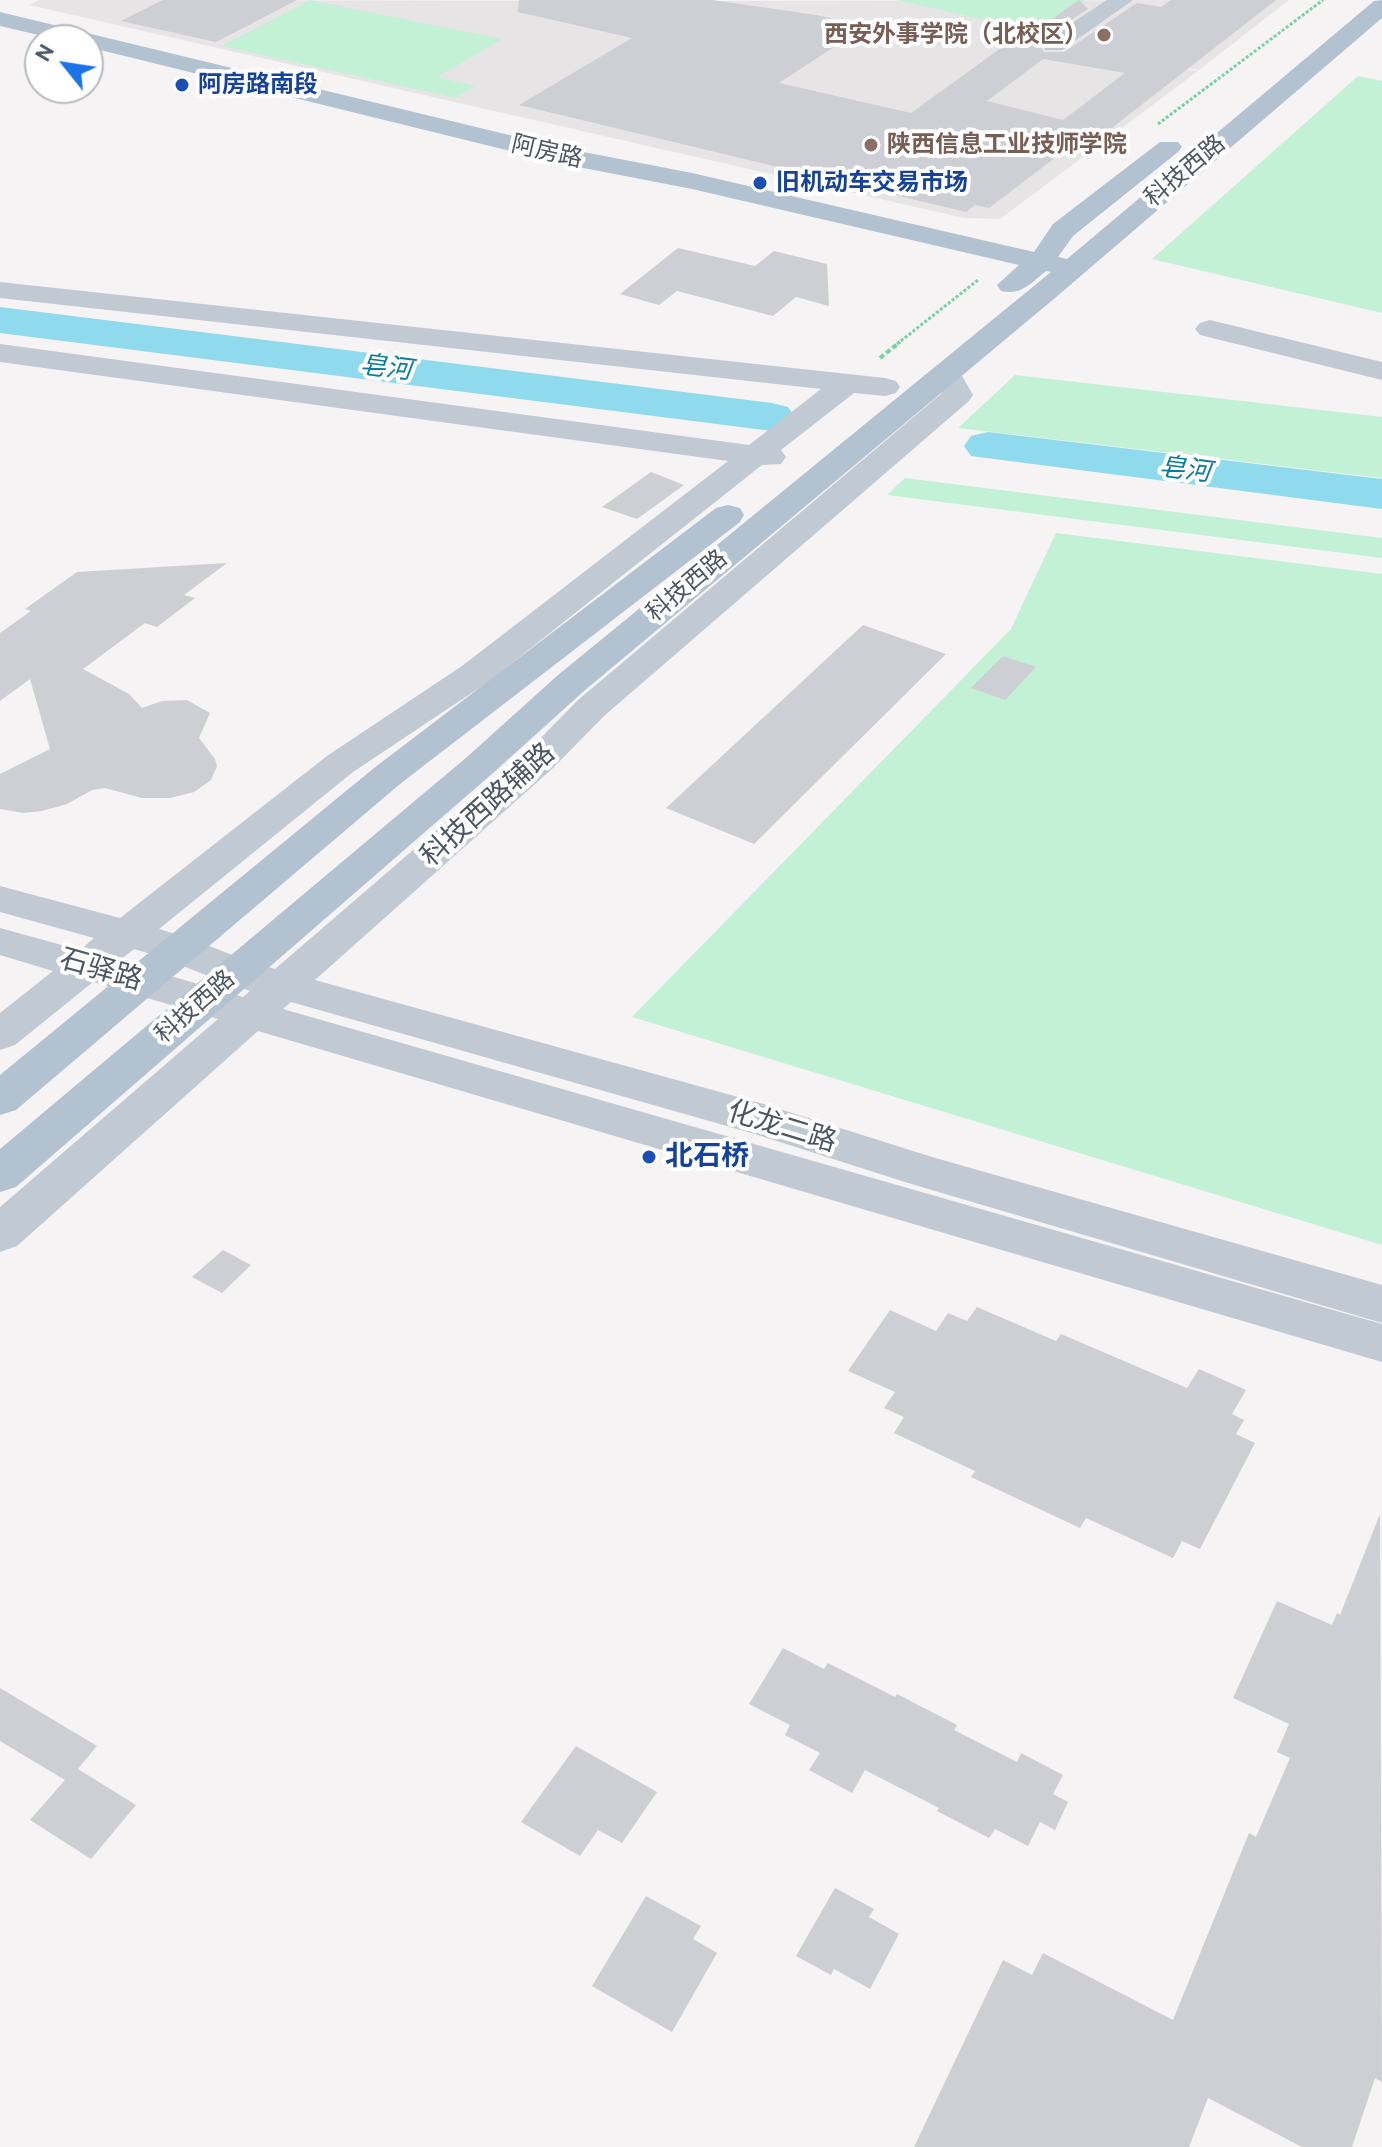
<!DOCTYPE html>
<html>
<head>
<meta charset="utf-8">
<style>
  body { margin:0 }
  #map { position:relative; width:1382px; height:2147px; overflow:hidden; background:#f5f3f3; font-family:Cabin,sans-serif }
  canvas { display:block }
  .north { position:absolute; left:24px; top:24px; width:80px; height:80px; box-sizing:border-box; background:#fff; border:2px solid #b7bbc0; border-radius:50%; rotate:300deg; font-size:22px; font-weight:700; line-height:32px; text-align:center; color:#4a5661 }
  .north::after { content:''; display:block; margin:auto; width:28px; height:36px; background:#1a73e8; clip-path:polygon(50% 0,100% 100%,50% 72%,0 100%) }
</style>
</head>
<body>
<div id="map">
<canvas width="1382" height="2147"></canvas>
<div class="north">N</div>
</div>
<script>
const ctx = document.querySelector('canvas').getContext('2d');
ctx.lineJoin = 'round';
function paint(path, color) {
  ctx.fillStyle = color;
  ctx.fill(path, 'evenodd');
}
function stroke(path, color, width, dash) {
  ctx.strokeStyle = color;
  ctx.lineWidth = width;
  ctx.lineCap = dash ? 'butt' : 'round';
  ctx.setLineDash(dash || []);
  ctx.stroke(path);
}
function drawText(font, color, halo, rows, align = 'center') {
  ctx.font = font + ' Cabin,"Noto Sans SC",sans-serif';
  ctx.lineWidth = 8;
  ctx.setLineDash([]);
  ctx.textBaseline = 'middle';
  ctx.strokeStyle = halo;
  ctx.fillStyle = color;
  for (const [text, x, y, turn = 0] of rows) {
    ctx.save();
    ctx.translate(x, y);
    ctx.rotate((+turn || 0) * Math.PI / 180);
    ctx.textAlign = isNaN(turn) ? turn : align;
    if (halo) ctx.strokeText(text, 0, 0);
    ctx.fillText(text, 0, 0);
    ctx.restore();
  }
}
const education = new Path2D(`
  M39,0L727,1L1289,0L1199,70L753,4L1198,71L1000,219L964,218L29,5Z`);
const green = new Path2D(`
  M310,0L502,39L437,77L475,86L456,98L222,46Z
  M896,0H1085L1051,24L1008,25Z
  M1358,76L1382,81V313L1152,259Z
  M1015,375L1382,417V478L958,428Z
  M905,478L1382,538V558L887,495Z
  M1056,533L1382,574V1245L632,1017L1011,629Z`);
const river = new Path2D(`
  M0,307L772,403L788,407L795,417L788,427L772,431L0,333Z
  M988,432L1382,479V509L971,456L964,446L971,436Z`);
const building = new Path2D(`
  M163,0H297L216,42L121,21Z
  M519,0H712L816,15L866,26L779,83L911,113L1008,43L1017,44L1079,0L1088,9L1044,38L1039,45L1044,52H1064L1137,3L1161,7L1171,0H1276L1104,134L1090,131L989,208L975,205L966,212L519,105L632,38L518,12ZM1043,59L1125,73L1063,120L987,101Z
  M678,248L755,266L774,251L827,264L829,306L796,297L773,316L677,291L659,305L620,294Z
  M651,472L684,485L637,519L602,507Z
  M227,563L184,595L195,598L157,627L145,623L83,669L129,694L142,708L162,701L187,700L210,713L199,738L215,759L217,766L211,780L194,792L170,798H142L105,788L92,790L67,804L42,811L23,813L0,809V774L50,749L30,679L0,701V633L31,611L25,609L77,572Z
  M863,625L946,654L754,844L666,808Z
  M1003,656L1036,667L1005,700L971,688Z
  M223,1250L251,1265L222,1293L192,1277Z
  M977,1307L1056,1341L1061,1334L1187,1388L1199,1369L1246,1390L1232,1414L1244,1420L1236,1434L1255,1443L1200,1549L1182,1541L1173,1558L1086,1518L1080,1528L971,1477L975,1471L894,1433L904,1417L884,1408L895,1392L848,1371L890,1310L936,1331L948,1313L967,1321Z
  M1380,1514L1382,2082L1375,2078L1352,2147H1302L1208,2098L1189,2147H914L1003,1960L1032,1975L1043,1953L1173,2020L1249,1833L1256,1837L1290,1758L1277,1752L1289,1724L1233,1698L1277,1601L1332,1625L1337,1613L1340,1615Z
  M783,1648L824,1669L828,1663L895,1697L897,1694L957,1725L954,1730L1017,1762L1021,1753L1063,1775L1053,1794L1068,1802L1055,1830L1040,1822L1028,1846L995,1829L989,1838L937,1811L939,1808L865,1770L852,1793L809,1770L820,1753L785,1735L790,1725L749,1704Z
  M0,1688L97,1746L78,1769L136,1805L91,1859L30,1820L65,1780L0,1741Z
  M576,1746L657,1792L622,1843L598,1830L580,1856L521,1822Z
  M835,1888L874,1909L869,1917L899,1934L870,1989L834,1969L831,1975L796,1956Z
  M646,1896L701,1926L693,1939L717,1953L672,2032L592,1986Z`);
const pathFar1 = new Path2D(`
  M1158,124L1323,0
  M897,344L978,280`);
const path = new Path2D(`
  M880,358L900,342`);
const minor = new Path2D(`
  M1107,0H1133L1062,50H1046L1042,45L1046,40Z
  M0,282L885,378L896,381L900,387L896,393L885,396L854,393L781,450L786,457L781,464L762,465L488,682L353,772L159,929C199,940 235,958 275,969L527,752L578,700L942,393L931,373L935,367L946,364L957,367L973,395L969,401L604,716L553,768L315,980L767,1105L932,1157L1382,1285V1323L908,1183L755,1134L291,1002L283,1009L1382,1324V1362L258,1031L17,1246L0,1252V1207L218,1019L93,982L15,1045L0,1050V1013L53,971L0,955V928L80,950L94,938L0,912V886L120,918L327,756L462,666L728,461L0,362V344L749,445L821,389L0,298ZM134,949C174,960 211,979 250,991L243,997L119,961Z
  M1210,320L1382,362V380L1200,335L1195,329L1200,323Z`);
const major = new Path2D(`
  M1382,0V18L1055,298L584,691L493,773L16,1187L0,1192V1149L467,757L558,675L1051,272L1046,271C1031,283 1021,296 1001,291L997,285L1019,265L692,189L563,164L88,47V40H60L0,26V12L563,148L692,173L1034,252L1053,224L1160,142H1178L1182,147L1178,152L1073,236L1058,257L1067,259L1374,1Z
  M728,505L740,508L744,515L740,522L400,784L16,1110L0,1115V1075L374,768L716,508Z`);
const markers = [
  [1104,35,8,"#8d6e63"],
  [182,85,8,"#1a4fb4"],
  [871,145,8,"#8d6e63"],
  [760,183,8,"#1a4fb4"],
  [649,1157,8,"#1a4fb4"]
];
const farEducationnames = [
  ["西安外事学院（北校区）",1088,35],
  ["陕西信息工业技师学院",887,145,"left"]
];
const farTransitnames = [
  ["阿房路南段",198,85],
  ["旧机动车交易市场",776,183]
];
const farStreetnames = [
  ["阿房路",547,152,13],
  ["科技西路",1185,171,-40],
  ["科技西路",687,586,-40],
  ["科技西路",195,1007,-41]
];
const farWaternames = [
  ["皂河",386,368,7],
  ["皂河",1185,470,7]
];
const streetNames = [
  ["科技西路辅路",488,805,-42],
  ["石驿路",101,970,16],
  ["化龙二路",782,1127,17]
];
const transitNames = [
  ["北石桥",665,1157]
];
paint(education, '#e6e4e5');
paint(green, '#c3f1d5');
paint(river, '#90daee');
paint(building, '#cdcfd5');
stroke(pathFar1, '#7ad0a6', 3, [3, 2]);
stroke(path, '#7ad0a6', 4, [5, 3]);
paint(minor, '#c1cad2');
paint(major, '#b3c2d1');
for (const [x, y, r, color] of markers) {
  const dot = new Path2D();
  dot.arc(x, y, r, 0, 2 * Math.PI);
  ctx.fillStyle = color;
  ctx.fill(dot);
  stroke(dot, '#fff', 3);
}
drawText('bold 24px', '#785e54', '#fff', farEducationnames, 'right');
drawText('bold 24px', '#164399', '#fff', farTransitnames, 'left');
drawText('24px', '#4a5661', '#fff', farStreetnames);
drawText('italic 26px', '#0c7c9b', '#fff', farWaternames);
drawText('28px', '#4a5661', '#fff', streetNames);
drawText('bold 28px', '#164399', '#fff', transitNames, 'left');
</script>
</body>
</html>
